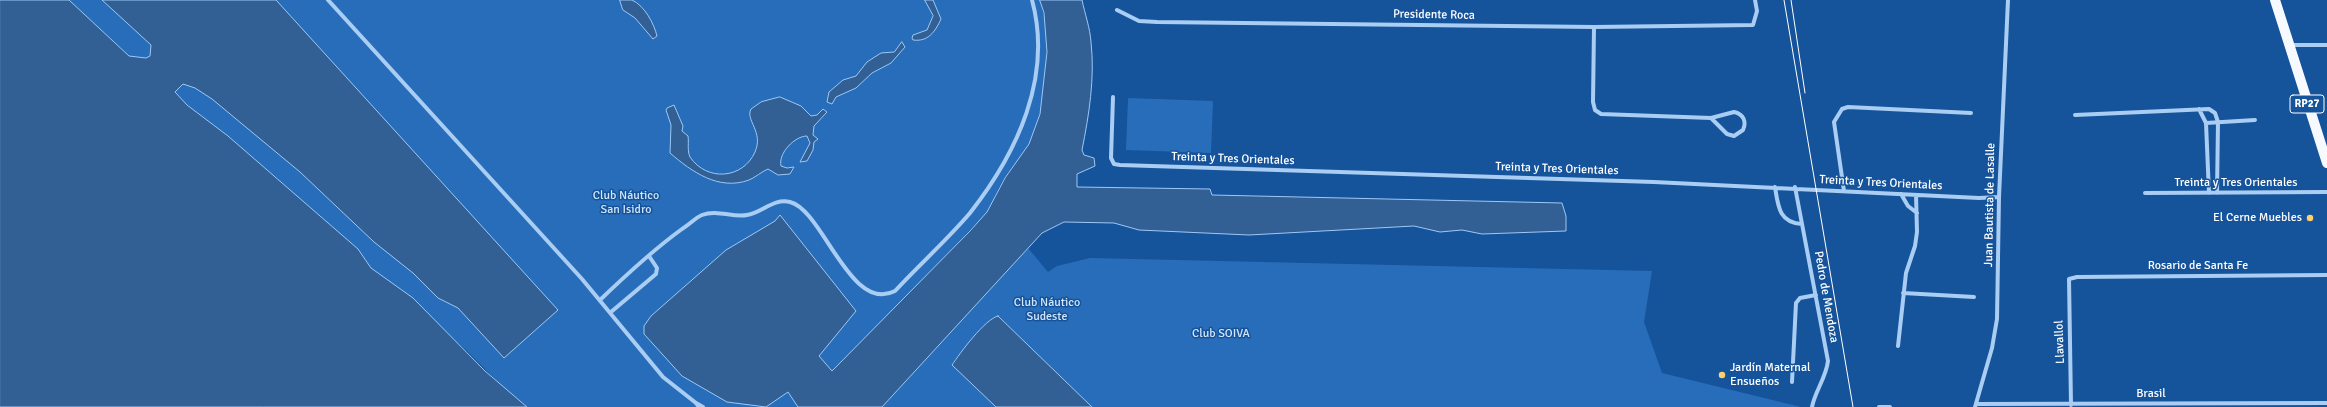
<!DOCTYPE html>
<html>
<head>
<meta charset="utf-8">
<style>
  body { margin:0 }
  canvas { display:block; background:#15539b }
</style>
</head>
<body>
<canvas width="2327" height="407"></canvas>
<script>
const ctx = document.querySelector('canvas').getContext('2d');
ctx.lineJoin = 'round';
function paint(path, color) {
  ctx.fillStyle = color;
  ctx.fill(path, 'evenodd');
}
function stroke(path, color, width, dash) {
  ctx.strokeStyle = color;
  ctx.lineWidth = width;
  ctx.lineCap = dash ? 'butt' : 'round';
  ctx.setLineDash(dash || []);
  ctx.stroke(path);
}
function drawText(font, color, halo, rows, align = 'center') {
  ctx.font = font + ' Signika,sans-serif';
  ctx.lineWidth = 3;
  ctx.setLineDash([]);
  ctx.textBaseline = 'middle';
  ctx.strokeStyle = halo;
  ctx.fillStyle = color;
  for (const [text, x, y, turn = 0] of rows) {
    ctx.save();
    ctx.translate(x, y);
    ctx.rotate((+turn || 0) * Math.PI / 180);
    ctx.textAlign = isNaN(turn) ? turn : align;
    if (halo) ctx.strokeText(text, 0, 0);
    ctx.fillText(text, 0, 0);
    ctx.restore();
  }
}
const green = new Path2D(`
  M69,0H1040C1052,37 1047,109 1029,144C1023,156 1013,166 1005,177C998,188 993,201 987,212L802,407H527L504,388L466,350L371,268L358,249L228,136L187,105L175,92L129,56Z
  M1128,98L1213,101L1211,153L1126,150Z
  M1028,248L1048,272L1057,266L1090,258L1652,271L1644,322L1662,373L1801,407H1092L998,316L994,317L965,347L952,364L996,407H882Z`);
const water = new Path2D(`
  M0,0H69L129,56L146,58L150,56L151,45L102,0H276L558,310L504,358L458,308L438,298L413,273L374,242L300,172L212,99L195,88L183,84L175,92L187,105L228,136L358,249L371,268L413,298L485,371L527,407H0Z
  M620,0C623,0 629,0 632,0C645,6 654,24 657,36L653,39L635,18L623,10Z
  M925,0H933L941,19C935,32 928,42 913,40L912,38L913,35L927,30L933,16Z
  M1040,0H1082C1085,14 1090,28 1091,42C1095,78 1089,115 1082,150L1084,155L1094,158L1095,166L1077,174V187L1210,189L1212,195L1562,203L1566,216V231L1482,234L1462,230L1440,232L1414,226L1249,235L1139,230L1114,223L1064,222L1042,233L882,407H798L788,392L766,407L727,402L682,376L644,334V326L651,316L726,250L775,221L780,215L856,311L819,356L832,371L970,231L987,212L1005,178L1029,144L1040,114L1047,52L1044,13Z
  M902,42L905,47L891,63L872,73L856,88L836,97L832,104L827,102L829,92L843,80L856,76L867,62L881,53L894,52Z
  M780,97L801,106L811,116L817,115L823,109L827,112L814,126L813,135L818,139L814,142L813,150L807,161L800,162L810,143L807,136C795,136 778,153 781,166L787,168L794,167L790,174L778,175L768,169C761,172 756,177 749,180C719,191 692,172 670,153L671,125L666,110L667,108L674,105L683,126L682,131L688,136C689,142 687,151 690,157C707,182 743,179 755,152C764,132 745,120 751,109L761,102Z
  M998,316L1092,407H996L952,365C960,353 985,319 998,316Z`);
const street = new Path2D(`
  M328,0L582,279L663,377L696,403
  M1117,10L1139,21L1157,22L1594,27L1753,25L1757,11L1755,0
  M1594,27L1593,102L1595,110L1601,114L1711,118
  M2289,45H2327
  M1113,97L1111,158L1114,164L1120,165L1654,182L1979,198L1999,197
  M2199,109L2206,123L2209,193
  M1734,112C1743,114 1747,121 1743,130L1734,136L1727,134L1711,118Z
  M2075,115L2209,109L2215,113L2218,122L2217,193
  M2206,123L2255,120
  M1775,187C1778,206 1779,223 1802,224
  M1795,187L1828,361C1826,378 1815,391 1812,407
  M1844,191L1834,122L1842,109L1848,107L1971,113
  M2145,193L2327,192
  M1901,194L1908,206L1917,213
  M1903,293L1974,297
  M600,300C626,275 653,250 682,229C689,225 695,218 702,215C717,209 733,218 747,215C762,213 773,198 790,202C823,210 850,314 895,291C919,265 947,240 970,213C1017,153 1053,77 1032,0
  M611,312L656,274L657,268L649,256
  M1898,346L1906,273L1915,246L1917,232L1916,195
  M1792,382L1796,303L1800,298L1816,295
  M1976,404L2327,403
  M2071,405L2069,279L2077,277L2327,275
  M699,407L696,403L703,407
  M1879,407H1890
  M1975,407L1992,348L1997,319L1999,197L2008,0`);
const primary = new Path2D(`
  M2275,0L2327,163`);
const tram = new Path2D(`
  M1784,0L1853,407
  M1791,0L1805,93`);
const markers = [
  [2310,218,4,"#ffd06c"],
  [1722,375,4,"#ffd06c"]
];
const shields = [
  [2307,104,34]
];
const shieldNames = [
  ["RP27",2307,104]
];
const streetNames = [
  ["Presidente Roca",1434,15,1],
  ["Treinta y Tres Orientales",1233,159,2],
  ["Treinta y Tres Orientales",1557,169,2],
  ["Treinta y Tres Orientales",1881,183,3],
  ["Treinta y Tres Orientales",2236,183],
  ["Juan Bautista de Lasalle",1990,205,-89],
  ["Rosario de Santa Fe",2198,266],
  ["Pedro de Mendoza",1826,297,80],
  ["Llavallol",2060,342,-92],
  ["Brasil",2151,394]
];
const parkNames = [
  ["Club Náutico",626,196],
  ["San Isidro",626,210],
  ["Club Náutico",1047,303],
  ["Sudeste",1047,317],
  ["Club SOIVA",1221,334]
];
const poiNames = [
  ["El Cerne Muebles",2302,218],
  ["Jardín Maternal",1730,368,"left"],
  ["Ensueños",1730,382,"left"]
];
paint(green, '#286db9');
paint(water, '#326094');
stroke(water, '#9cc8f6', 1);
stroke(street, '#aacdf3', 4);
stroke(primary, '#f6faff', 10);
stroke(tram, '#fff', 1);
for (const [x, y, r, color] of markers) {
  const dot = new Path2D();
  dot.arc(x, y, r, 0, 2 * Math.PI);
  ctx.fillStyle = color;
  ctx.fill(dot);
  stroke(dot, '#15539b', 1.5);
}
for (const [x, y, w] of shields) {
  const box = new Path2D();
  box.roundRect(x - w / 2, y - 9, w, 18, 3);
  ctx.fillStyle = '#15539b';
  ctx.fill(box);
  stroke(box, '#fff', 1);
}
drawText('bold 11px', '#fff', null, shieldNames);
drawText('12px', '#fff', '#15539b', streetNames);
drawText('12px', '#d2e7fd', '#15539b', parkNames);
drawText('12px', '#fff', '#15539b', poiNames, 'right');
</script>
</body>
</html>
